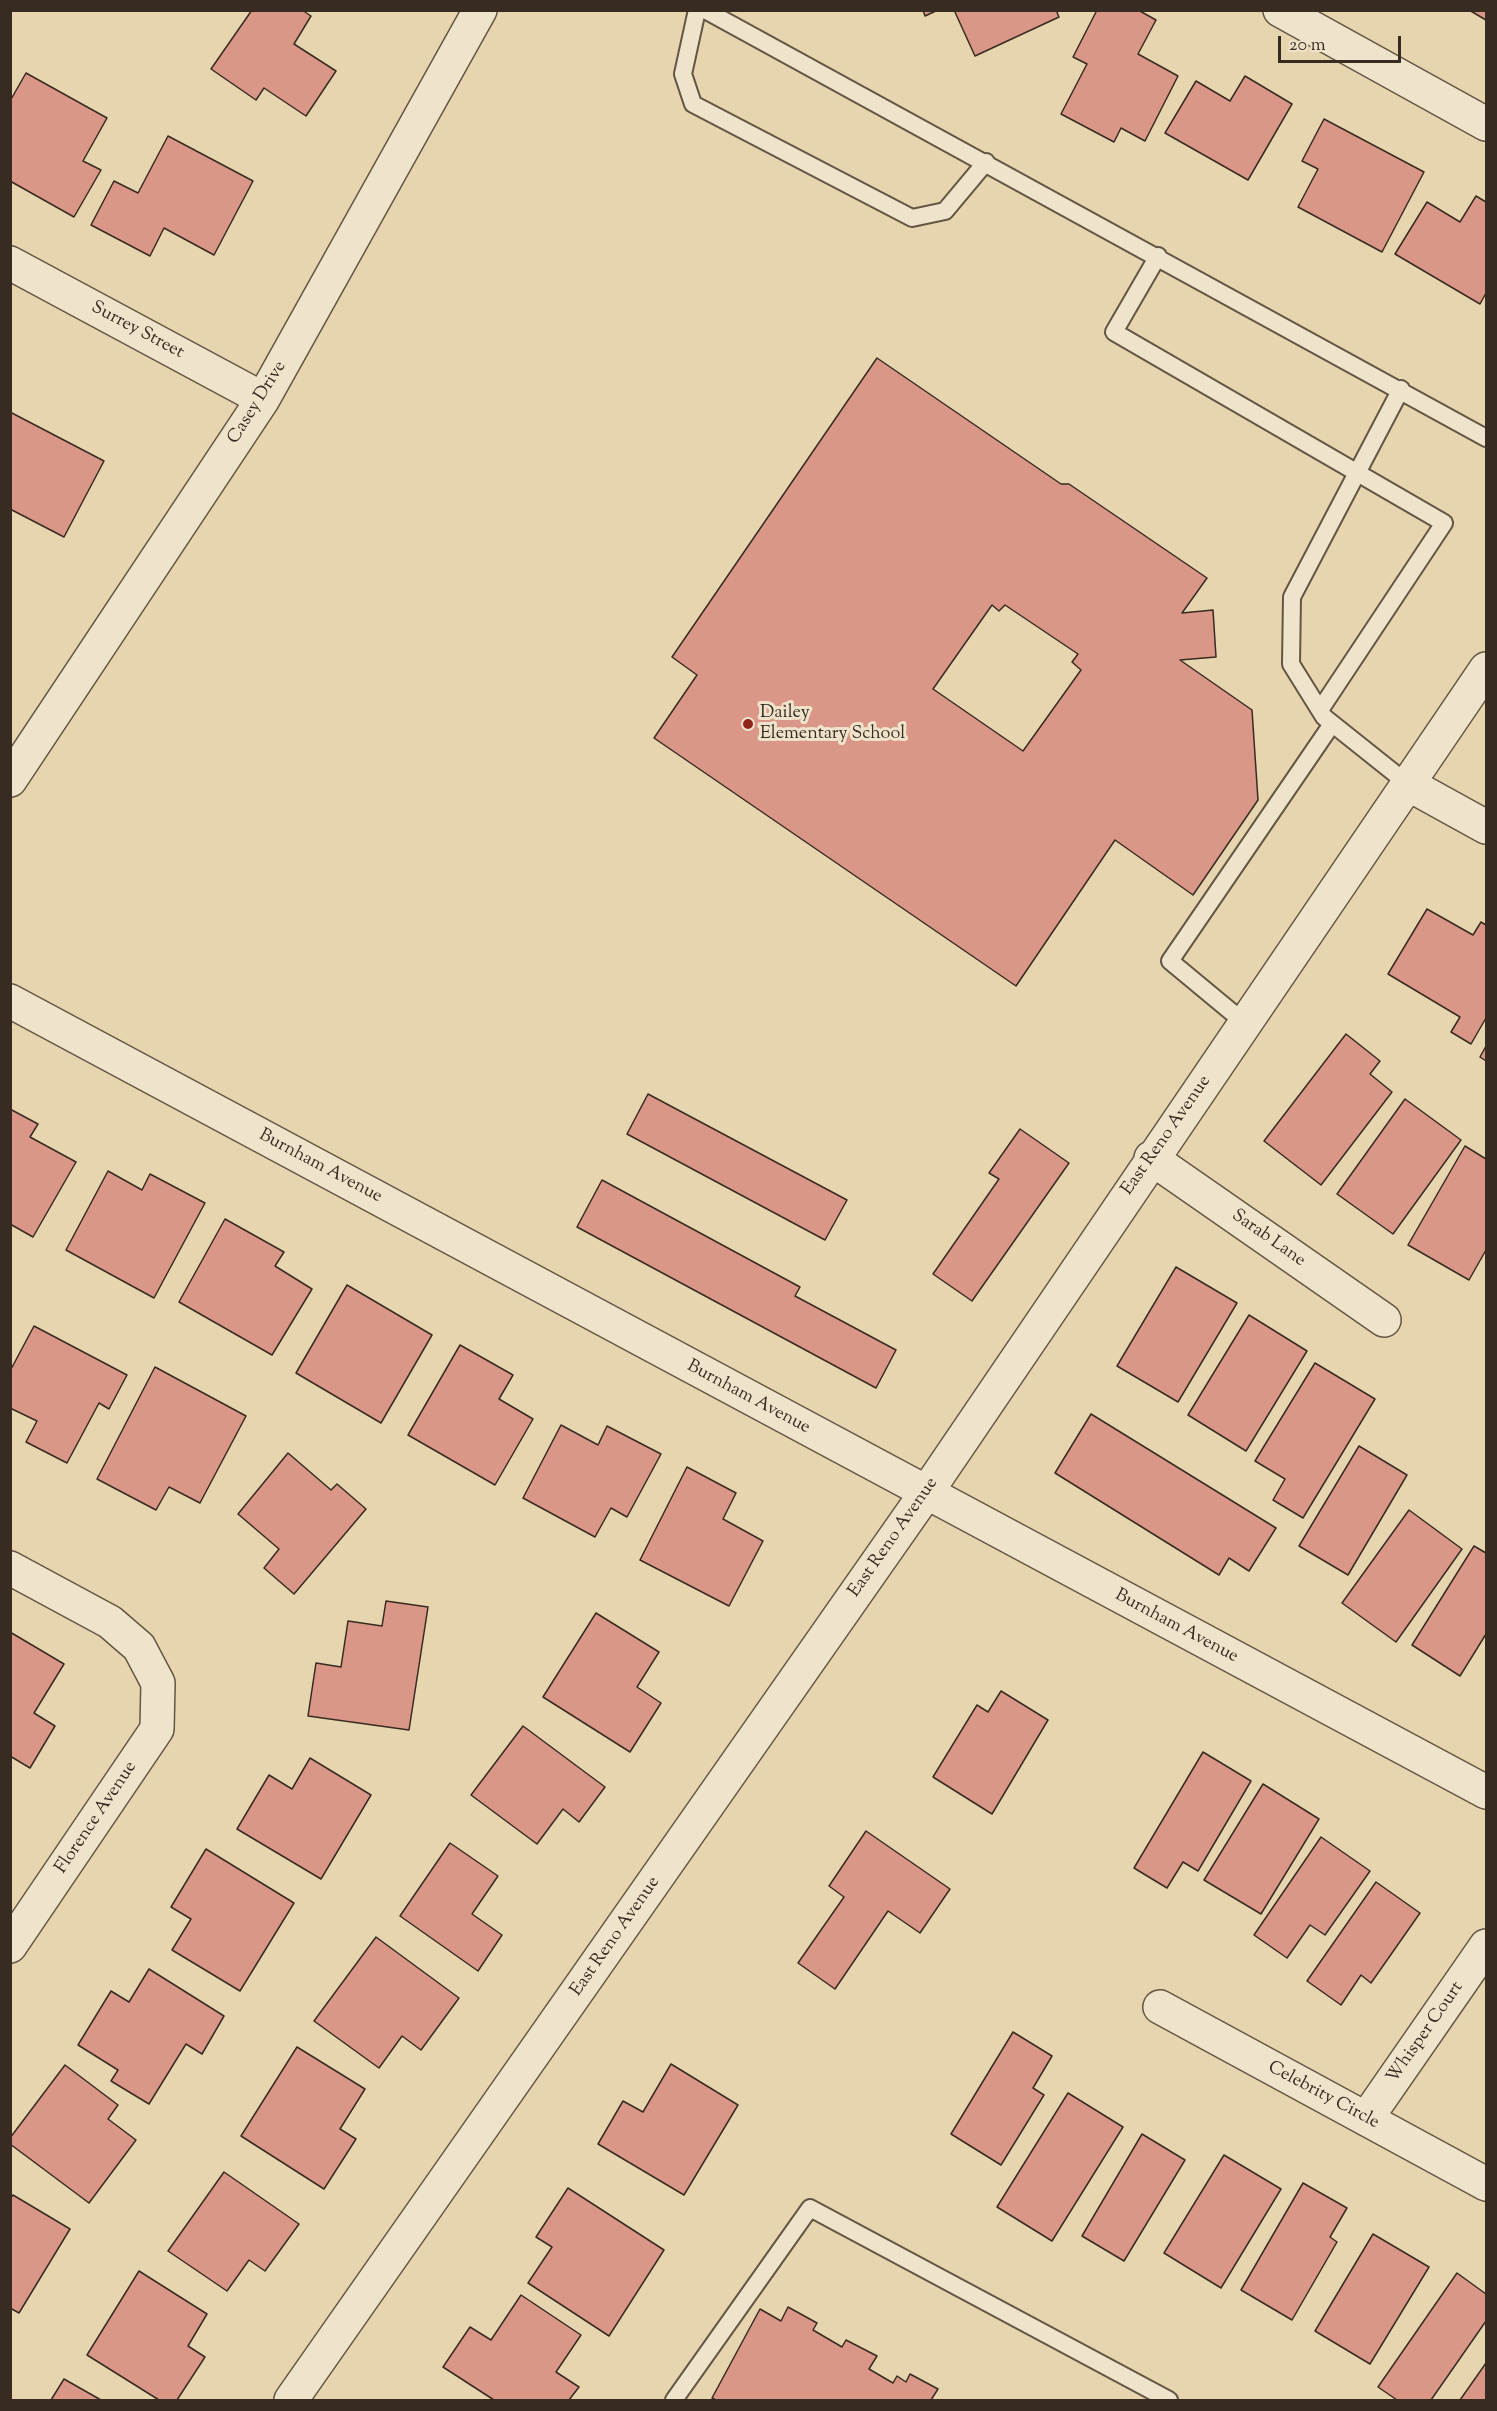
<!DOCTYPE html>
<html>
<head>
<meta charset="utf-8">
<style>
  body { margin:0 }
  #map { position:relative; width:1497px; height:2411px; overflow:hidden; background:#e7d5af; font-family:"Sorts Mill Goudy",serif }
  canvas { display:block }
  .frame { position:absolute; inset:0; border:12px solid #382b21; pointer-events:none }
  .scale { position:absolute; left:1278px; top:36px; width:123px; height:27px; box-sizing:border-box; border:3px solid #382b21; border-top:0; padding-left:8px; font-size:18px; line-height:21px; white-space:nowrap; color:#382b21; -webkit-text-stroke:4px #efe4cb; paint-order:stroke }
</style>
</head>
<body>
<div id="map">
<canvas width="1497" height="2411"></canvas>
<div class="frame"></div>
<div class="scale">20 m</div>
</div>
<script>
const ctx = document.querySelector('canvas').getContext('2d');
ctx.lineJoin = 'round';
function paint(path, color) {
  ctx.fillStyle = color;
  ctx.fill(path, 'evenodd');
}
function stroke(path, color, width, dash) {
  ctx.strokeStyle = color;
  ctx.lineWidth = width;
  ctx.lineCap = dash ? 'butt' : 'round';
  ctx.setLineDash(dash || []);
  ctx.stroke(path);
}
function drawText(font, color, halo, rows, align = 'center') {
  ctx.font = font + ' "Sorts Mill Goudy",serif';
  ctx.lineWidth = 6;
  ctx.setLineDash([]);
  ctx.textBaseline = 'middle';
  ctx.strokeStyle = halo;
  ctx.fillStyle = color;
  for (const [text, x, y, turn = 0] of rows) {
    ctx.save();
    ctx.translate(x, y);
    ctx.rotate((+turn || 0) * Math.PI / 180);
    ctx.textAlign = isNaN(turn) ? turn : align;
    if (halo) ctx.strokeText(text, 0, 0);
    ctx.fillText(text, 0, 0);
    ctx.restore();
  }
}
const building = new Path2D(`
  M252,10H302L311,16L294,44L336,71L306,116L264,88L256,100L211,69Z
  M923,10H938L925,16Z
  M954,10H1056L1059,17L975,56Z
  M1097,10H1138L1156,20L1138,54L1178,76L1145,141L1121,128L1114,142L1061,114L1087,64L1073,57Z
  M1469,10H1486V20Z
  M26,73L107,118L83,161L101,170L74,217L10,181V101Z
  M1245,76L1292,104L1248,180L1165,133L1196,81L1230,101Z
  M1324,119L1424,172L1382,252L1298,207L1318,169L1302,161Z
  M168,136L253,181L214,255L164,228L150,256L91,225L114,181L138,193Z
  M1476,196L1486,202V293L1480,304L1395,254L1427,202L1460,222Z
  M877,358L1061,484H1069L1207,578L1182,613L1213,610L1216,657L1180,660L1252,710L1258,800L1193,895L1115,840L1016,986L654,738L697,675L672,657ZM992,605L999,611L1005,605L1078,654L1072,662L1081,670L1023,751L933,689Z
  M10,412L104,461L64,537L10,509Z
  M1427,909L1473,935L1481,922L1486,925V1018L1471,1044L1451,1032L1460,1017L1388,974Z
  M1346,1034L1380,1061L1370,1074L1392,1092L1321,1185L1264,1141Z
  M1486,1046V1061L1480,1057Z
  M648,1094L847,1200L825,1240L627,1134Z
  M1405,1099L1461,1140L1393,1234L1337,1194Z
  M10,1109L38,1124L30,1137L76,1162L33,1237L10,1224Z
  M1020,1129L1069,1163L972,1301L933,1274L999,1179L989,1173Z
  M1465,1146L1486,1159V1250L1469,1280L1408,1245Z
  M108,1171L142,1190L150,1174L205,1203L154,1298L66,1250Z
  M602,1180L800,1287L795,1296L896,1350L876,1388L577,1227Z
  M225,1219L284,1252L275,1266L312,1289L272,1355L179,1302Z
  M1176,1267L1237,1303L1178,1402L1117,1366Z
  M347,1285L432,1335L381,1423L296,1373Z
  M1249,1315L1307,1351L1246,1451L1188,1415Z
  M34,1326L127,1375L109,1409L99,1403L67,1463L26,1442L37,1421L10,1408V1371Z
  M460,1345L513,1375L499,1399L533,1419L495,1485L408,1435Z
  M1315,1363L1375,1399L1303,1518L1273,1500L1285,1479L1255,1461Z
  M155,1367L246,1416L200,1503L169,1487L156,1510L97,1479Z
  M1091,1414L1276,1528L1249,1571L1229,1558L1219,1575L1055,1473Z
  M561,1425L598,1445L607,1426L661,1454L627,1517L611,1508L595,1537L523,1498Z
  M1359,1446L1407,1475L1348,1575L1299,1546Z
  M288,1453L331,1490L337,1484L366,1509L294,1594L264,1568L279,1549L238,1514Z
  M687,1467L736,1493L723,1519L763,1541L729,1606L640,1560Z
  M1409,1510L1462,1549L1396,1642L1342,1603Z
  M1474,1546L1486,1553V1634L1460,1676L1412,1645Z
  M386,1601L428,1607L409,1730L308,1716L316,1663L341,1667L348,1621L382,1626Z
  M596,1613L659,1652L637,1687L661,1703L630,1752L543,1697Z
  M10,1632L64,1664L34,1713L55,1726L30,1768L10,1756Z
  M1001,1691L1048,1720L992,1814L933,1777L977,1705L988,1712Z
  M523,1726L605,1787L579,1822L563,1809L537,1844L471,1795Z
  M1203,1752L1251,1781L1198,1871L1183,1862L1167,1888L1134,1868Z
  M310,1758L371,1795L321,1879L237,1829L269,1775L292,1789Z
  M1263,1784L1319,1819L1261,1914L1204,1880Z
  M866,1831L950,1889L920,1933L888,1911L835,1989L798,1963L844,1897L829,1886Z
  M1321,1837L1370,1871L1325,1935L1310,1925L1287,1958L1254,1935Z
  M450,1843L498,1876L472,1914L502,1935L478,1971L400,1916Z
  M206,1849L294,1903L240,1991L172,1950L191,1919L171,1907Z
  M1376,1882L1420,1913L1371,1983L1361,1975L1341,2005L1307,1981Z
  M376,1937L459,1998L421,2050L402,2036L379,2068L314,2021Z
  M149,1969L224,2016L202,2054L186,2044L149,2104L111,2081L118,2070L78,2045L111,1991L129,2002Z
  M1013,2032L1052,2056L1033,2088L1044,2095L1001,2165L951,2134Z
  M297,2047L365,2089L340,2129L356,2139L324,2189L241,2136Z
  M671,2064L738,2105L684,2195L598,2144L623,2101L643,2112Z
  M65,2065L118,2105L108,2119L136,2140L89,2203L10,2144V2138Z
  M1068,2093L1123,2127L1052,2241L997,2207Z
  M1142,2134L1185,2160L1124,2261L1082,2236Z
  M1224,2155L1281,2189L1221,2288L1164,2253Z
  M224,2172L299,2224L265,2271L249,2260L227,2291L168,2251Z
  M1303,2183L1347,2208L1330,2237L1337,2242L1292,2320L1241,2290Z
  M568,2188L664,2250L609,2336L528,2283L552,2247L536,2237Z
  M13,2195L70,2229L19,2313L10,2308V2199Z
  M1373,2234L1429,2267L1370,2364L1315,2331Z
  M139,2271L207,2314L188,2346L205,2357L177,2400H159L87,2355Z
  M1457,2273L1486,2294V2321L1431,2400H1397L1378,2387Z
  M521,2295L581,2335L556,2372L579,2387L569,2400H494L443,2367L470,2327L491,2340Z
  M788,2307L817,2323L813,2330L842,2347L846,2340L877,2356L869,2369L893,2383L897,2376L906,2382L910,2374L938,2389L931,2400H716L712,2398L760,2309L781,2321Z
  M1486,2363V2400H1460Z
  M64,2379L101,2400H51Z`);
const lane = new Path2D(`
  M697,10L683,74L693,104L912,218L945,211L986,162
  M705,10L1486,438
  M1158,256L1114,332L1444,523L1320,710
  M1401,389L1292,597L1291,664L1324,717L1408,784
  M1246,1024L1170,961L1332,724
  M674,2400L810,2208L1169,2400`);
const street = new Path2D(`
  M1280,10L1486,124
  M10,263L263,399
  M10,780L263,399L480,10
  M1408,784L1486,827
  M10,1001L1486,1792
  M1151,1158L1384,1320
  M10,1568L110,1622L139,1647L158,1683L157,1729L10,1946
  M1160,2007L1486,2184
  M1366,2119L1486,1946
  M291,2400L926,1493L1486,669`);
const markers = [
  [748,724,6,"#8f2418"]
];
const streetNames = [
  ["Surrey Street",137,331,28],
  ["Casey Drive",258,403,-58],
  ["East Reno Avenue",1167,1136,-55],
  ["Burnham Avenue",320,1167,28],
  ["Sarab Lane",1268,1239,35],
  ["Burnham Avenue",748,1398,28],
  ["East Reno Avenue",894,1538,-55],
  ["Burnham Avenue",1176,1627,28],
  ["Florence Avenue",97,1818,-56],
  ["East Reno Avenue",616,1937,-55],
  ["Whisper Court",1426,2033,-55],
  ["Celebrity Circle",1323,2096,28]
];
const poiNames = [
  ["Dailey",760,714],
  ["Elementary School",760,735]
];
paint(building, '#da9787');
stroke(building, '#382b21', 1.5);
stroke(lane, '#645644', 20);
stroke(street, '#645644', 36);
stroke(lane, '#efe4cb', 16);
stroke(street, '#efe4cb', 33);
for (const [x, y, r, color] of markers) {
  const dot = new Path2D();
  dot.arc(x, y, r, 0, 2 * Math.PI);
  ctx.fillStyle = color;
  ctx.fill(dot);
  stroke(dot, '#efe4cb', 2);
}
drawText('18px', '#382b21', '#efe4cb', streetNames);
drawText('18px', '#382b21', '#efe4cb', poiNames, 'left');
</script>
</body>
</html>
